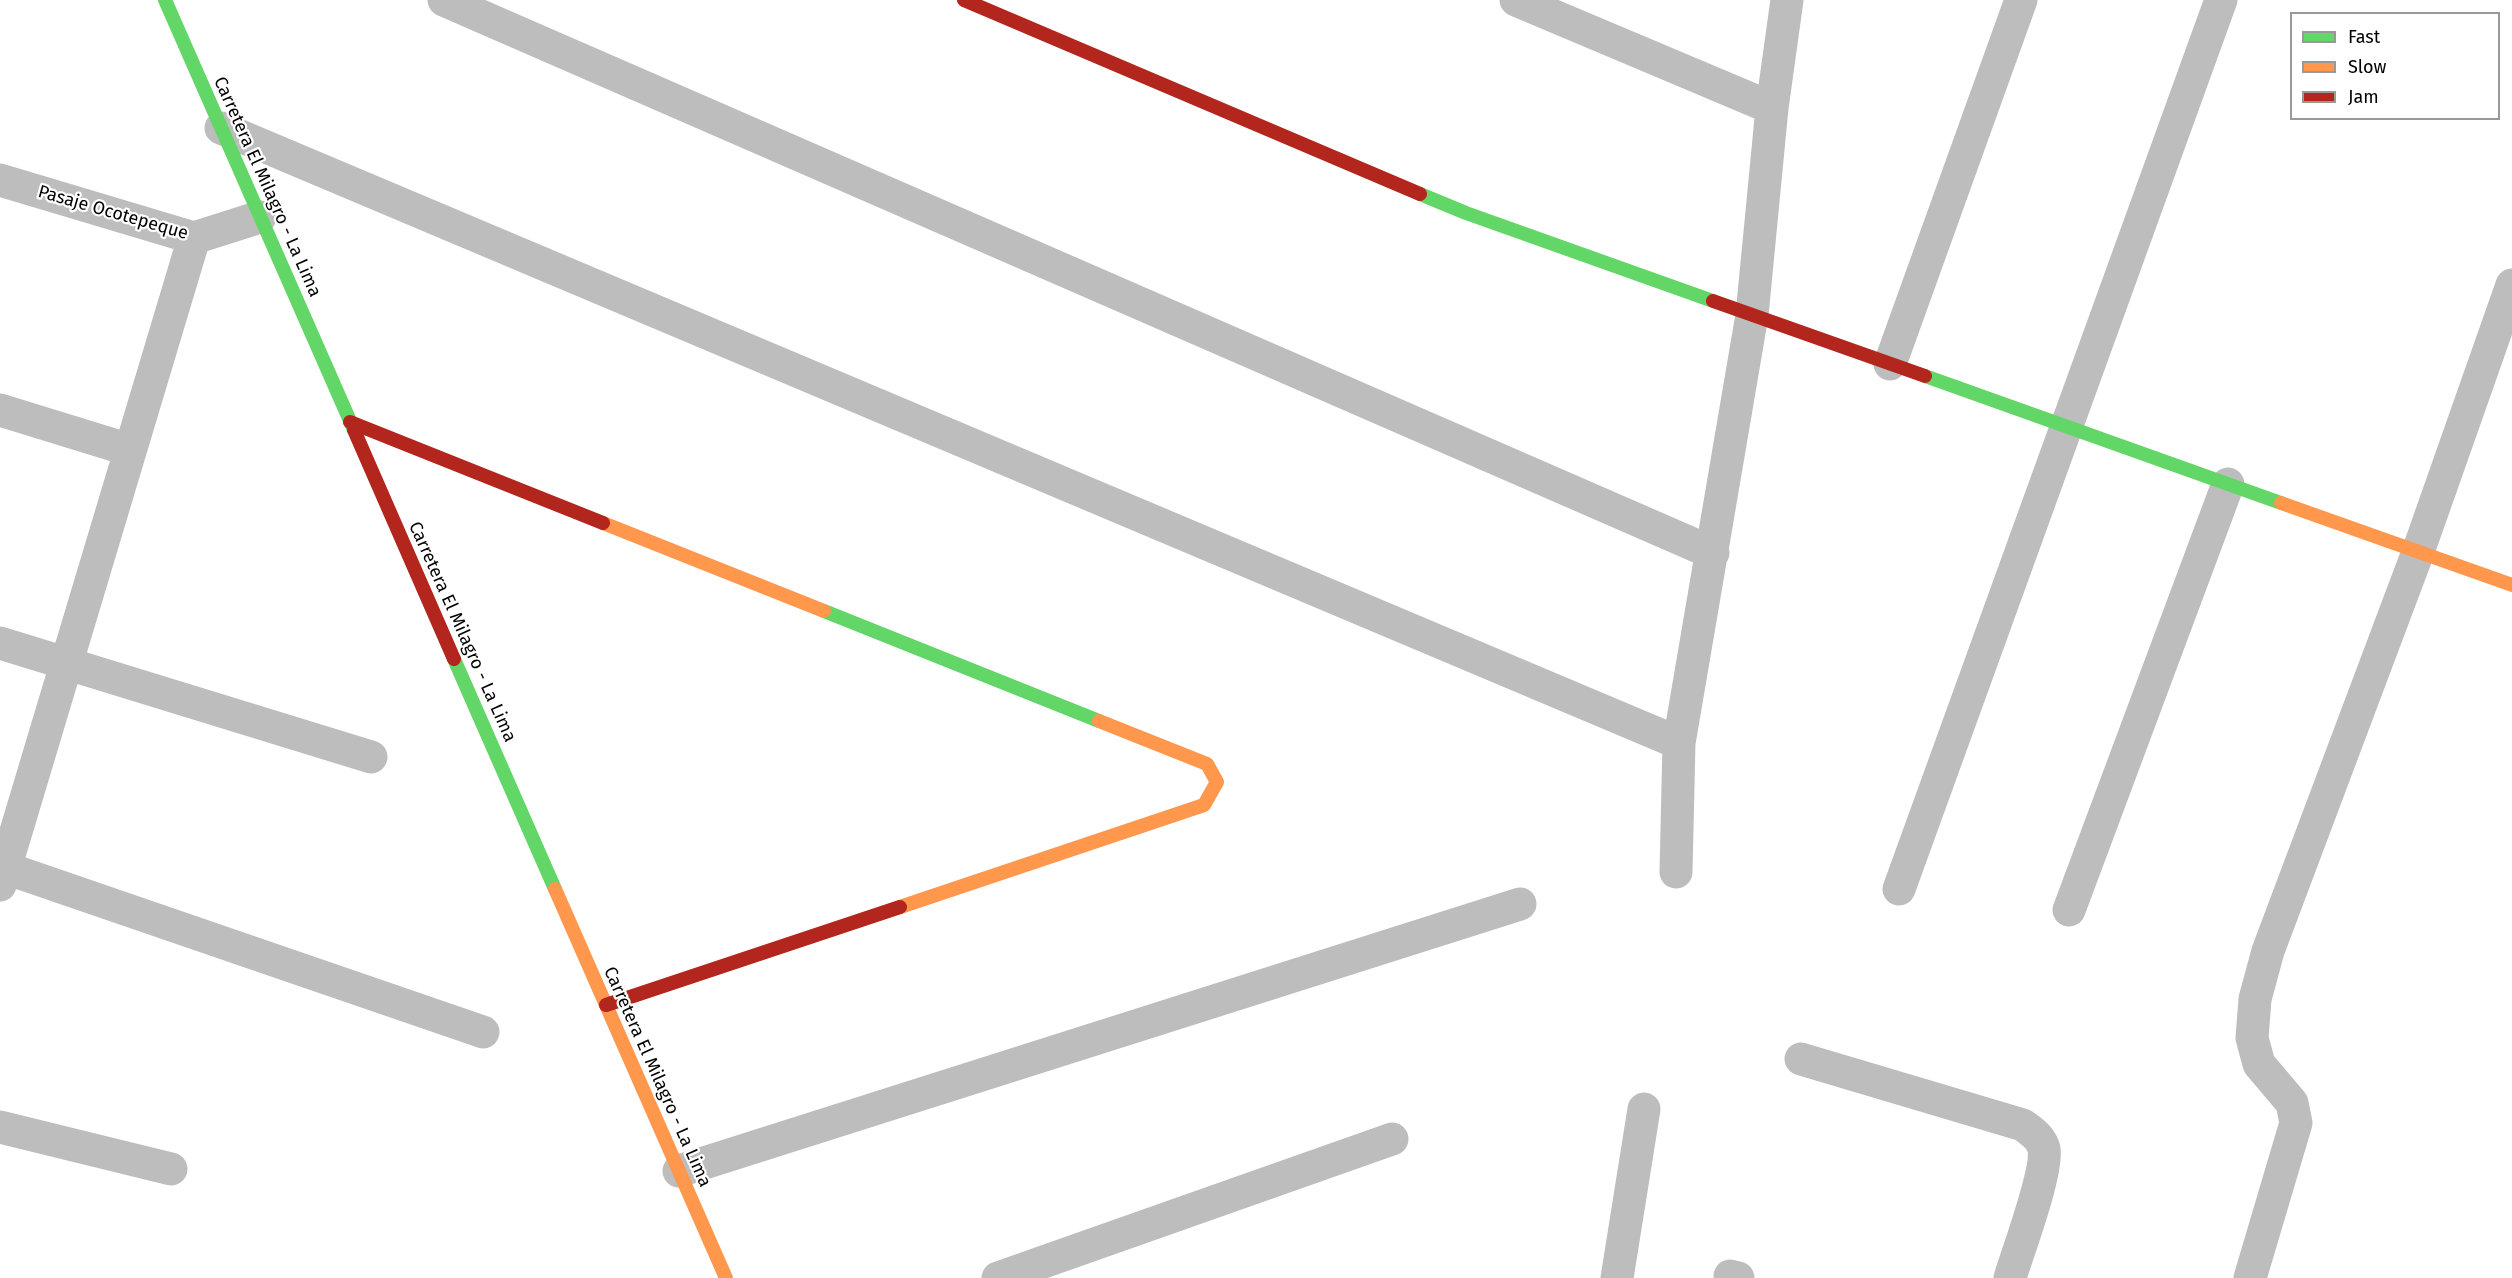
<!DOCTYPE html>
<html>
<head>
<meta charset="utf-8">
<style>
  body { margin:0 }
  #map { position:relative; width:2512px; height:1278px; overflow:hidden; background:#fff; font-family:"Fira Sans",sans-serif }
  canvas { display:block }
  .legend { position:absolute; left:2290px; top:12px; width:210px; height:108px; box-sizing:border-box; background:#fff; border:2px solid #999; margin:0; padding:8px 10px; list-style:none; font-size:18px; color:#000 }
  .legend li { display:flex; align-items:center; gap:12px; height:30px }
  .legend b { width:30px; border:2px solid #999 }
</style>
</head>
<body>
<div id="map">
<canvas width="2512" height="1278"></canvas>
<ul class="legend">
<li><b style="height:8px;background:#63d668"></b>Fast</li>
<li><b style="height:8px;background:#ff974d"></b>Slow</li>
<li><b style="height:8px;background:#b3261e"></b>Jam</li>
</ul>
</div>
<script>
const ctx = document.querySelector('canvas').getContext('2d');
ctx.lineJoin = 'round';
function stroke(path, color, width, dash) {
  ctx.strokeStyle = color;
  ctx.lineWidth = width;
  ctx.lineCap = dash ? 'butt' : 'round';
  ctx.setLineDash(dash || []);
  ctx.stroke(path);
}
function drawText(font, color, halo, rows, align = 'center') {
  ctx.font = font + ' "Fira Sans",sans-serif';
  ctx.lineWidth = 4.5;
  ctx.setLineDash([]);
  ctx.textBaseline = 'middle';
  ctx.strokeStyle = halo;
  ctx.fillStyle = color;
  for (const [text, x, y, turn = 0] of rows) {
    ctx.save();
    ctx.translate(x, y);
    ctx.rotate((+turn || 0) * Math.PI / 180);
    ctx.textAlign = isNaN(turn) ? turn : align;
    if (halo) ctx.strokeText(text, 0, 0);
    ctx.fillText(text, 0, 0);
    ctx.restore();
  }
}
const street = new Path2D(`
  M444,0L1713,553
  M1516,0L1772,108
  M221,128L1679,743
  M0,180L194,238L260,217
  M1890,364L2021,0
  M0,410L130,450
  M0,643L371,757
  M0,866L483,1032
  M1676,872L1679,743L1752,315L1772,108L1787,0
  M0,885L194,238
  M1899,889L2221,0
  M2069,910L2228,484
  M1801,1059L2023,1125C2032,1132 2041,1137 2044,1149C2048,1172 2018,1251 2010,1278
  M0,1127L171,1169
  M679,1171L1520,904
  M1730,1276L1738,1278
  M998,1278L1392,1139
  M1617,1278L1644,1109
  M2250,1278L2296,1123L2292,1103L2259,1064L2252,1038L2255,999L2268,951L2418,552L2512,285`);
const fast = new Path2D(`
  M165,0L354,430
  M1420,194L1466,213L1713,301
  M1925,376L2281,503
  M824,611L1099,721
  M454,659L555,889`);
const slow = new Path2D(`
  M2281,503L2512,585
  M603,523L824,611
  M555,889L726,1278
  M900,907L1204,805L1217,782L1207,764L1099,721`);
const jam = new Path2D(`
  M964,0L1420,194
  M1713,301L1925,376
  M350,422L603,523
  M354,430L454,659
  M606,1005L900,907`);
const streetNames = [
  ["Carretera El Milagro - La Lima",267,187,66],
  ["Pasaje Ocotepeque",113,213,16],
  ["Carretera El Milagro - La Lima",462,632,66],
  ["Carretera El Milagro - La Lima",657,1077,66]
];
stroke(street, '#bdbdbd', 33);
stroke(fast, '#63d668', 14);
stroke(slow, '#ff974d', 14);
stroke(jam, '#b3261e', 14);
drawText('18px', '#000', '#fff', streetNames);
</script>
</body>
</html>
